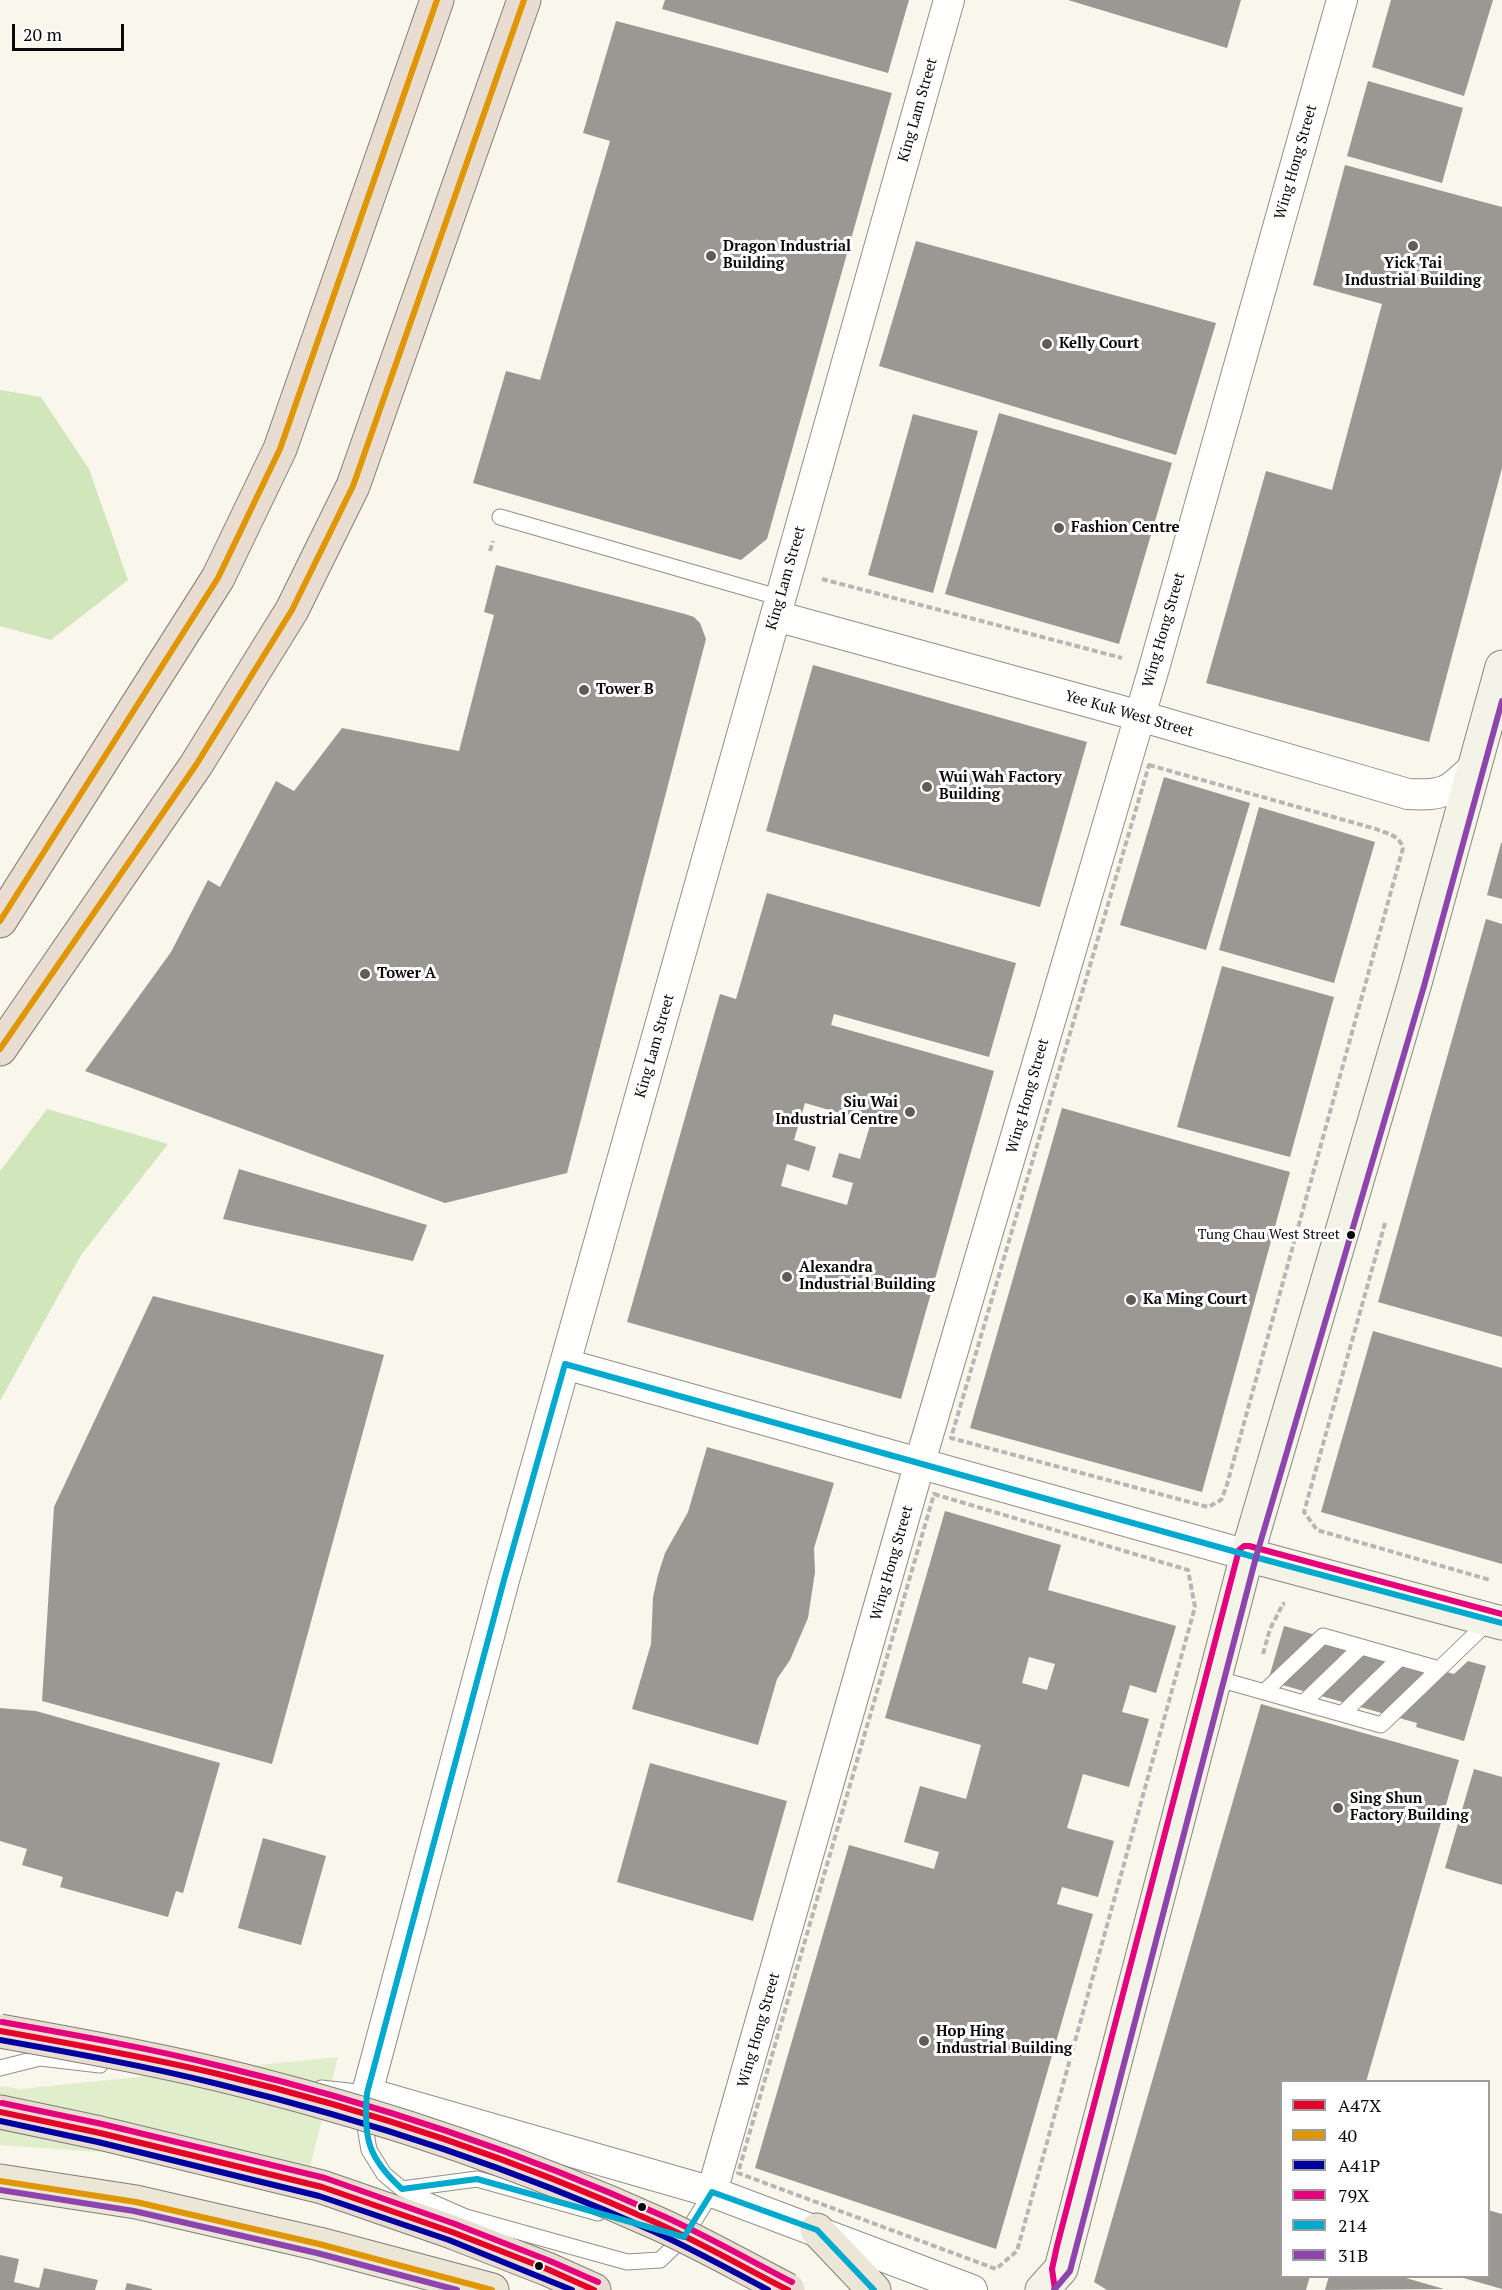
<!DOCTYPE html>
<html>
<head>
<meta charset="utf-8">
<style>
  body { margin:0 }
  #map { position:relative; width:1502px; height:2290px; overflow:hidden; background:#f9f6ec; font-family:"PT Serif",serif }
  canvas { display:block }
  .legend { position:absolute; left:1280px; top:2080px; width:210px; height:198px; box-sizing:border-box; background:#fff; border:2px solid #9d9d9d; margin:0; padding:8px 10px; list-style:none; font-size:18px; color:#0a0a0a }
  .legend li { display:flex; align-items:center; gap:12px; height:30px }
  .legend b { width:30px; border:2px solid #9d9d9d }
  .scale { position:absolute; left:12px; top:24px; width:112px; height:27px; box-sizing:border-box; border:3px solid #0a0a0a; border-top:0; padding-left:8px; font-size:18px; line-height:21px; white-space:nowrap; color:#0a0a0a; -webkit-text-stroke:4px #fff; paint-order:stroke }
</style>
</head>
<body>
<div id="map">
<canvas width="1502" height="2290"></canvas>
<ul class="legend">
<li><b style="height:8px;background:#e4002b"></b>A47X</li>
<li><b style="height:8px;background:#df9601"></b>40</li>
<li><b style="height:8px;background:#0000a0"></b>A41P</li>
<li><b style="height:8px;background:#e5007d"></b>79X</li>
<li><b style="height:8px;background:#00a9ce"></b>214</li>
<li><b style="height:8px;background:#8e44ad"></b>31B</li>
</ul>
<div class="scale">20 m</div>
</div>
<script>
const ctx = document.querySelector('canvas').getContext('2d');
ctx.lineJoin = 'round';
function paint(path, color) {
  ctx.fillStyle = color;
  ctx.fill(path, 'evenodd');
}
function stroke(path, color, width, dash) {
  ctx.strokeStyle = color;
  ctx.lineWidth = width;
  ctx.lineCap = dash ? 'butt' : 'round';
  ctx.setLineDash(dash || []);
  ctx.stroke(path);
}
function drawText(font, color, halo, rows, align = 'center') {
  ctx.font = font + ' "PT Serif",serif';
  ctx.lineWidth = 6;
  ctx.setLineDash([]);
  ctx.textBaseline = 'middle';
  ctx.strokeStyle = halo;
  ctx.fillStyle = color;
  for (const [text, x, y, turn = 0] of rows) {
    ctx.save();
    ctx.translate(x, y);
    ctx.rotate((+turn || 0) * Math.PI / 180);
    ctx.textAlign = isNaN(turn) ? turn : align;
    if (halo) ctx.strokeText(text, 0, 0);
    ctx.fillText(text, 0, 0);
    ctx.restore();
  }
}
const green = new Path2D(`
  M338,2057L310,2167L0,2145V2086L19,2089Z`);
const forest = new Path2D(`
  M0,390L41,397L89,469L128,580L51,640L0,626Z
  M47,1109L168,1144L81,1255L0,1401V1171Z`);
const building = new Path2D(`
  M665,0H909L888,73L662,9Z
  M1068,0H1241L1227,48Z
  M1391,0H1493L1464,96L1372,67Z
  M616,21L892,93L767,539L741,560L473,483L506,371L540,380L610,141L583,133Z
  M1368,81L1463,108L1442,183L1347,156Z
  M1345,165L1502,207V468L1429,742L1206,683L1266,471L1332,490L1382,304L1313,285Z
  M916,241L1216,323L1176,455L879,366Z
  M999,413L1172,463L1119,644L945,594Z
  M913,414L978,431L933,593L868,575Z
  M496,565L685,614L694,617L700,623L706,639L567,1173L445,1203L85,1071L171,952L208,880L220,887L276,781L294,791L342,728L459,751L494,615L484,612Z
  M813,665L1087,742L1040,907L766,831Z
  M1164,777L1250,803L1206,950L1120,925Z
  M1259,807L1375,842L1334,983L1219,950Z
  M1501,843H1502V899L1487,895Z
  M767,893L1016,963L989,1057L834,1014L831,1025L994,1071L901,1399L627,1322L720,994L736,999ZM805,1103L871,1122L860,1159L839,1153L832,1177L853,1183L847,1205L781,1186L787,1164L809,1171L816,1147L794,1140Z
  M1486,919L1502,924V1337L1378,1302Z
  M1222,966L1334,997L1290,1157L1177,1127Z
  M1062,1108L1290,1172L1202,1492L970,1428Z
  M239,1169L427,1225L413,1261L223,1219Z
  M153,1296L384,1355L272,1764L42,1701L54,1507Z
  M1373,1331L1502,1368V1564L1321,1512Z
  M707,1447L834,1483L814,1548L815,1572L808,1618L790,1660L777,1679L758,1745L632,1709L651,1644L653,1597L658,1575L665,1553L688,1512Z
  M945,1511L1061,1545L1048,1590L1176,1626L1156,1693L1130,1685L1122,1712L1149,1719L1129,1787L1083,1774L1067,1828L1114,1841L1098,1897L1062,1887L1057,1904L1093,1914L996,2249L755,2168L849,1845L934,1869L939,1852L904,1842L920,1786L966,1799L981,1745L885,1718ZM1029,1657L1055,1664L1047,1690L1022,1683Z
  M1284,1626L1454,1674L1468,1661L1486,1666L1464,1741L1416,1727L1417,1723L1268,1681Z
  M1261,1704L1459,1760L1366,2082H1282V2276H1310L1306,2290H1107L1094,2282Z
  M0,1708L36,1711L220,1763L183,1893L176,1891L168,1917L60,1887L63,1877L22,1865L27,1849L0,1841Z
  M650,1763L787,1801L753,1921L617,1882Z
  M1474,1769L1502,1777V1885L1445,1868Z
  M263,1838L326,1856L301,1945L238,1928Z
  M1488,2210L1502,2214V2289L1460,2277L1488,2276Z
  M0,2255L19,2259L14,2282L39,2288L44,2268L98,2280L95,2290H0Z
  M1329,2276H1399L1444,2289L1325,2290Z
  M127,2283L152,2289V2290H125Z`);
const path = new Path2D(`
  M490,551L493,541
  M822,579L1122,658
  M1149,765L1376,829C1388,834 1399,835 1403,848L1226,1488L1221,1500L1208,1507L951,1438Z
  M1385,1223L1304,1512L1317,1530L1490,1580
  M934,1494L1188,1570L1195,1607L1017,2251L996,2269L738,2173Z
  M1263,1654L1270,1629L1283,1604H1285`);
const lane = new Path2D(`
  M500,517L781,598
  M1215,1678L1381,1725L1490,1620
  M1264,1692L1323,1636L1439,1669
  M1303,1703L1361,1647
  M1342,1714L1400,1658
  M0,2068L40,2058L100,2065
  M321,2088L367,2093L364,2121L369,2150L384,2174L402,2189L466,2217L627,2262L660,2260L684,2237L712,2192
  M402,2189L477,2179L598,2213`);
const street = new Path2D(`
  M949,0L504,1580L367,2093L712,2192L972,2290
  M776,616L1140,716L1408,794C1444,796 1449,792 1475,766
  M565,1364L1247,1555
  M712,2192L920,1462L1154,668L1342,0`);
const secondary = new Path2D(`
  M1247,1555L1502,1623
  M1042,2290L1061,2269L1247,1555L1415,983L1502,667`);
const primary = new Path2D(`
  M0,2181L136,2202L319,2244L492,2290
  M817,2230L874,2290`);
const highway = new Path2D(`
  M0,921L218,578L280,449L437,0
  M0,1049L196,765L292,610L353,486L524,0
  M0,2112L100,2133L322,2187L452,2232L547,2269L594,2290`);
const highwayBridge = new Path2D(`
  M0,2031C83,2046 167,2061 249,2082C386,2117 530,2166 659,2224C703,2244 745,2268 788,2290`);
const bus1 = new Path2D(`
  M0,2031C73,2044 146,2057 218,2074C369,2110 518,2160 659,2224C703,2244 745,2268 788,2290
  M0,2112L100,2133L322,2187L452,2232L547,2269L594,2290`);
const bus2 = new Path2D(`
  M0,921L218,578L280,449L437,0
  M0,1049L196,765L292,610L353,486L524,0
  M0,2181L136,2202L319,2244L492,2290`);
const bus3 = new Path2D(`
  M0,2040C73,2053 146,2066 218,2084C367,2120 515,2169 655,2232C694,2250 731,2270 768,2290
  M0,2121L98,2142L319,2196L449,2240L572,2290`);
const bus4 = new Path2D(`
  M2,2022C75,2035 148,2048 220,2066C371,2102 521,2152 663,2216C707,2236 749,2260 792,2282
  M2,2103L102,2124L325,2178L455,2224L550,2261L598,2282
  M1055,2290L1052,2269L1057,2246L1239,1550L1244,1546H1249L1502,1614`);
const bus5 = new Path2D(`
  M874,2290L817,2230L712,2192L684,2237L477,2179L402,2189C368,2158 363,2138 367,2093L504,1580L565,1364L1247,1555L1502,1623`);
const bus6 = new Path2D(`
  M0,2190L134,2211L317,2253L457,2290
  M1054,2290L1070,2271L1256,1557L1424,986L1502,701`);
const markers = [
  [1413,246,6,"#5e5d59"],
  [711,256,6,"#5e5d59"],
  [1047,344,6,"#5e5d59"],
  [1059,528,6,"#5e5d59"],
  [584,690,6,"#5e5d59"],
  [927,787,6,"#5e5d59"],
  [365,974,6,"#5e5d59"],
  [910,1112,6,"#5e5d59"],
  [1351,1235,5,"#0a0a0a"],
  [787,1277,6,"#5e5d59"],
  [1131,1300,6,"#5e5d59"],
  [1338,1808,6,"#5e5d59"],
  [924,2041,6,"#5e5d59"],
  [642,2207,5,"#0a0a0a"],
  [539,2266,5,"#0a0a0a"]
];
const busNames = [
  ["Tung Chau West Street",1340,1235]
];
const streetNames = [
  ["King Lam Street",918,110,-74],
  ["Wing Hong Street",1296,162,-74],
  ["King Lam Street",786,578,-74],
  ["Wing Hong Street",1164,630,-74],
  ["Yee Kuk West Street",1129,714,16],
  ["King Lam Street",655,1046,-74],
  ["Wing Hong Street",1028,1096,-74],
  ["Wing Hong Street",892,1563,-74],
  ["Wing Hong Street",759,2030,-74]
];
const poiNames = [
  ["Dragon Industrial",723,247],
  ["Building",723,264],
  ["Yick Tai",1413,264,"center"],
  ["Industrial Building",1413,281,"center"],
  ["Kelly Court",1059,344],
  ["Fashion Centre",1071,528],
  ["Tower B",596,690],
  ["Wui Wah Factory",939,778],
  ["Building",939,795],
  ["Tower A",377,974],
  ["Siu Wai",898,1103,"right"],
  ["Industrial Centre",898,1120,"right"],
  ["Alexandra",799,1268],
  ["Industrial Building",799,1285],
  ["Ka Ming Court",1143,1300],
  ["Sing Shun",1350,1799],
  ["Factory Building",1350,1816],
  ["Hop Hing",936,2032],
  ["Industrial Building",936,2049]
];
paint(green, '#e1eecc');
paint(forest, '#d1e6ba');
paint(building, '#9b9893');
stroke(lane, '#92908c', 17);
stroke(street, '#92908c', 32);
stroke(secondary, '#888782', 35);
stroke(primary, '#7f7e79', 35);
stroke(highway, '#7f7e79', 35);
stroke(path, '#b7b6b5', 4, [6, 3]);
stroke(lane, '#fefefc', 15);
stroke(street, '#fefefc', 30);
stroke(secondary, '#f4f3e7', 33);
stroke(primary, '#ebe6d6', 33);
stroke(highway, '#e9ddd2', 33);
stroke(highwayBridge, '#7f7e79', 35, []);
stroke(highwayBridge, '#e9ddd2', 33);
stroke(bus1, '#e4002b', 6);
stroke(bus2, '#df9601', 6);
stroke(bus3, '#0000a0', 6);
stroke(bus4, '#e5007d', 6);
stroke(bus5, '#00a9ce', 6);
stroke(bus6, '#8e44ad', 6);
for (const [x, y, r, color] of markers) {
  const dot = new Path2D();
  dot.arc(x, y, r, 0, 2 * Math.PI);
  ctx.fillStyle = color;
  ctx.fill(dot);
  stroke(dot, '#fff', 2);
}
drawText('14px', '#0a0a0a', '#fff', busNames, 'right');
drawText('15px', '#0a0a0a', '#fff', streetNames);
drawText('bold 15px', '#0a0a0a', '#fff', poiNames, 'left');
</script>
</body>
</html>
